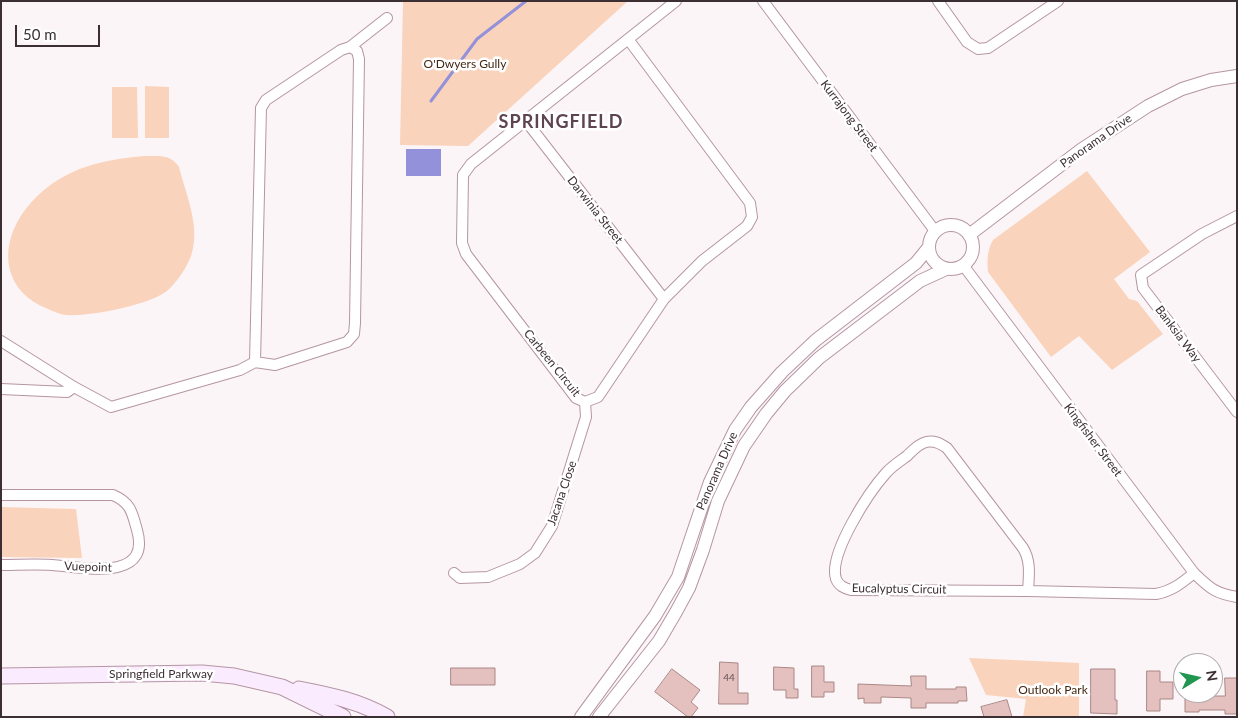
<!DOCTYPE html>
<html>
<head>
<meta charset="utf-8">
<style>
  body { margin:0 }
  #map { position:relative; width:1238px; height:718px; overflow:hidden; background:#fcf5f8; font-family:Lato,sans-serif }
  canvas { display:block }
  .frame { position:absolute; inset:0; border:2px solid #3c2f34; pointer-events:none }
  .north { position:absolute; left:1173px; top:653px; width:50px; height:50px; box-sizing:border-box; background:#fff; border:1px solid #b1acae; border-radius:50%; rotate:81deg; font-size:14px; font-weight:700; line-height:20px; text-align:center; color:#3c2f34 }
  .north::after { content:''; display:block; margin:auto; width:18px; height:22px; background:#219651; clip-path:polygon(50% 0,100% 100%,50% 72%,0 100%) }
  .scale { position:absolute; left:15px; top:25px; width:85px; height:22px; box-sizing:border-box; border:2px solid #3c2f34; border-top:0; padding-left:6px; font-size:15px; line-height:18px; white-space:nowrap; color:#3c2f34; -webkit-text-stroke:4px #fff; paint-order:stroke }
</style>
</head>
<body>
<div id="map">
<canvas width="1238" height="718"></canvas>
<div class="frame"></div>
<div class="north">N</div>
<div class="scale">50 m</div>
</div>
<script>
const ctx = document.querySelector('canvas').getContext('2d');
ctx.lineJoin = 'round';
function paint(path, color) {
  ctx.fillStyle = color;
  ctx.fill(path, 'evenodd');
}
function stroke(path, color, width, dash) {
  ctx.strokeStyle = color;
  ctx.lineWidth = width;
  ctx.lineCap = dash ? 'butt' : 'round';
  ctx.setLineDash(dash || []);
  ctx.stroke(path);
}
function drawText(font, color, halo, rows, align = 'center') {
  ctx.font = font + ' Lato,sans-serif';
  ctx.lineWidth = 5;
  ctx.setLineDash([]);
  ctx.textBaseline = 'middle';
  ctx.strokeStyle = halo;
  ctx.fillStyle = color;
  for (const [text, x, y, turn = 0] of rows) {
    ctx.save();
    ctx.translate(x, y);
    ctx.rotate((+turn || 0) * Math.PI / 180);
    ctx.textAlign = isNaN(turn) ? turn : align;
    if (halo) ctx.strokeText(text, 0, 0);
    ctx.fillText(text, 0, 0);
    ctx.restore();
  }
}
const green = new Path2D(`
  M403,1H628L468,146L400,145Z
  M145,86L169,87V138H145Z
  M112,87H137L138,138H112Z
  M145,156C159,156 171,154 179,167C186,195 201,227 191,256C187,267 177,282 168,290C152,305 87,317 66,315C57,314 49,309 41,306C1,286 0,243 25,210C56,170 97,160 145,156Z
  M1087,171L1150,252L1114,279L1129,299L1137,301L1163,334L1112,370L1079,336L1051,357L988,272C987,260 987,251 993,240Z
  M1,507L76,509L82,558L1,557Z
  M969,658L1079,663V717H1023L1026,699L986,695Z`);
const water = new Path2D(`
  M406,149H441V176H406Z`);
const stream = new Path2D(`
  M431,101L477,39L526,1`);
const building = new Path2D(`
  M720,662L738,663V693H748V704H719Z
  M812,666H824V682H834V692H824V697H812Z
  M774,667L794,668V689H798V698H786V690H774Z
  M451,668H495V685H451Z
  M672,669L700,690L691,702L698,708L691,717H688L655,692Z
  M1091,669H1115V700H1117V714L1091,713Z
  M1147,671H1160V682H1173V699H1160V711H1147Z
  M911,676H926V689H956V687H966L967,701H958V703H926V708H911V698L881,697V703H864V698L858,699V684L911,686Z
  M1225,678H1237V714H1225V710H1199V712H1185V693H1199V696H1225Z
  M1007,700L1012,717H984L981,707Z`);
const minor = new Path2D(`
  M763,1L935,231
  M938,1L967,42L978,49L988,48L1058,1
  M628,39L750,203L752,217L747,226L702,261L664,299L598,397L585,402L576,398L466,254L462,243L463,175L471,164L676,1
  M350,47L387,18
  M526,121L664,299
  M1237,216L1202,234L1141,275L1143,288L1237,412
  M963,265L1194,573C1210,588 1214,593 1237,597
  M1,341L74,387L111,407L240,370L255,362L275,365L347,342L354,334L355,323L359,59L357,51L350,47L341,50L266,100L261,108L255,362
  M1,389L67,392L74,387
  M1,495H113C131,503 132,512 137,530C152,583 81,567 52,565C35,564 18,565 1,565
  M454,573L460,578L488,577L520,564L535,553L552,526L586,417L585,402
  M1028,591C1029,575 1031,561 1023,548L947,448C940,443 934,440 926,442C918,444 912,451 907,456C900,461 892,466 886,473C869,492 828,554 836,579C839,586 844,588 851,590L1028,591L1156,594C1172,591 1182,583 1194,573`);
const tertiary = new Path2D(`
  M929 247a22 22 0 1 1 44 0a22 22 0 1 1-44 0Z
  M969,235L1082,149L1148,106L1182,89L1211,80L1237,76
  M581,717L655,616L678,577L710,482L735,430L751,407L782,372L816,340L916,263L929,247
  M599,717L659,641L676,612L689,588L703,550L718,501L744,446L766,414L785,391L819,358L920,281L946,269`);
const secondary = new Path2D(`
  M1,676L202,673L234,676L282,687L343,717
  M299,689C330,695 359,701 387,717`);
const numberNames = [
  ["44",729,678]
];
const parkNames = [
  ["O'Dwyers Gully",465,64],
  ["Outlook Park",1053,690]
];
const streetNames = [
  ["Kurrajong Street",849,116,53],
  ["Panorama Drive",1096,141,-35],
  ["Darwinia Street",595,210,52],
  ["Banksia Way",1178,334,53],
  ["Carbeen Circuit",552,363,51],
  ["Kingfisher Street",1093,440,53],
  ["Panorama Drive",717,471,-66],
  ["Jacana Close",562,493,-71],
  ["Vuepoint",88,567,2],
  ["Eucalyptus Circuit",899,589,1],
  ["Springfield Parkway",161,674]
];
const districtNames = [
  ["SPRINGFIELD",561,122]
];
paint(green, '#f9d3bb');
paint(water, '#9391d9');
stroke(stream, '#9391d9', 3);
paint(building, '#e4c0be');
stroke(building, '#aa8886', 1);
stroke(minor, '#b595a4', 12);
stroke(tertiary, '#b595a4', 14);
stroke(secondary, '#b595a4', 17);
stroke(minor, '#fff', 10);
stroke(tertiary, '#fff', 12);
stroke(secondary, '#faecfe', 15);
drawText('10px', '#665356', null, numberNames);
drawText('12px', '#442713', '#fff', parkNames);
drawText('12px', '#3c2f34', '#fff', streetNames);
ctx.letterSpacing = '1px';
drawText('bold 18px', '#5e4350', '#fff', districtNames);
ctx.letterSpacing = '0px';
</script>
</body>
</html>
